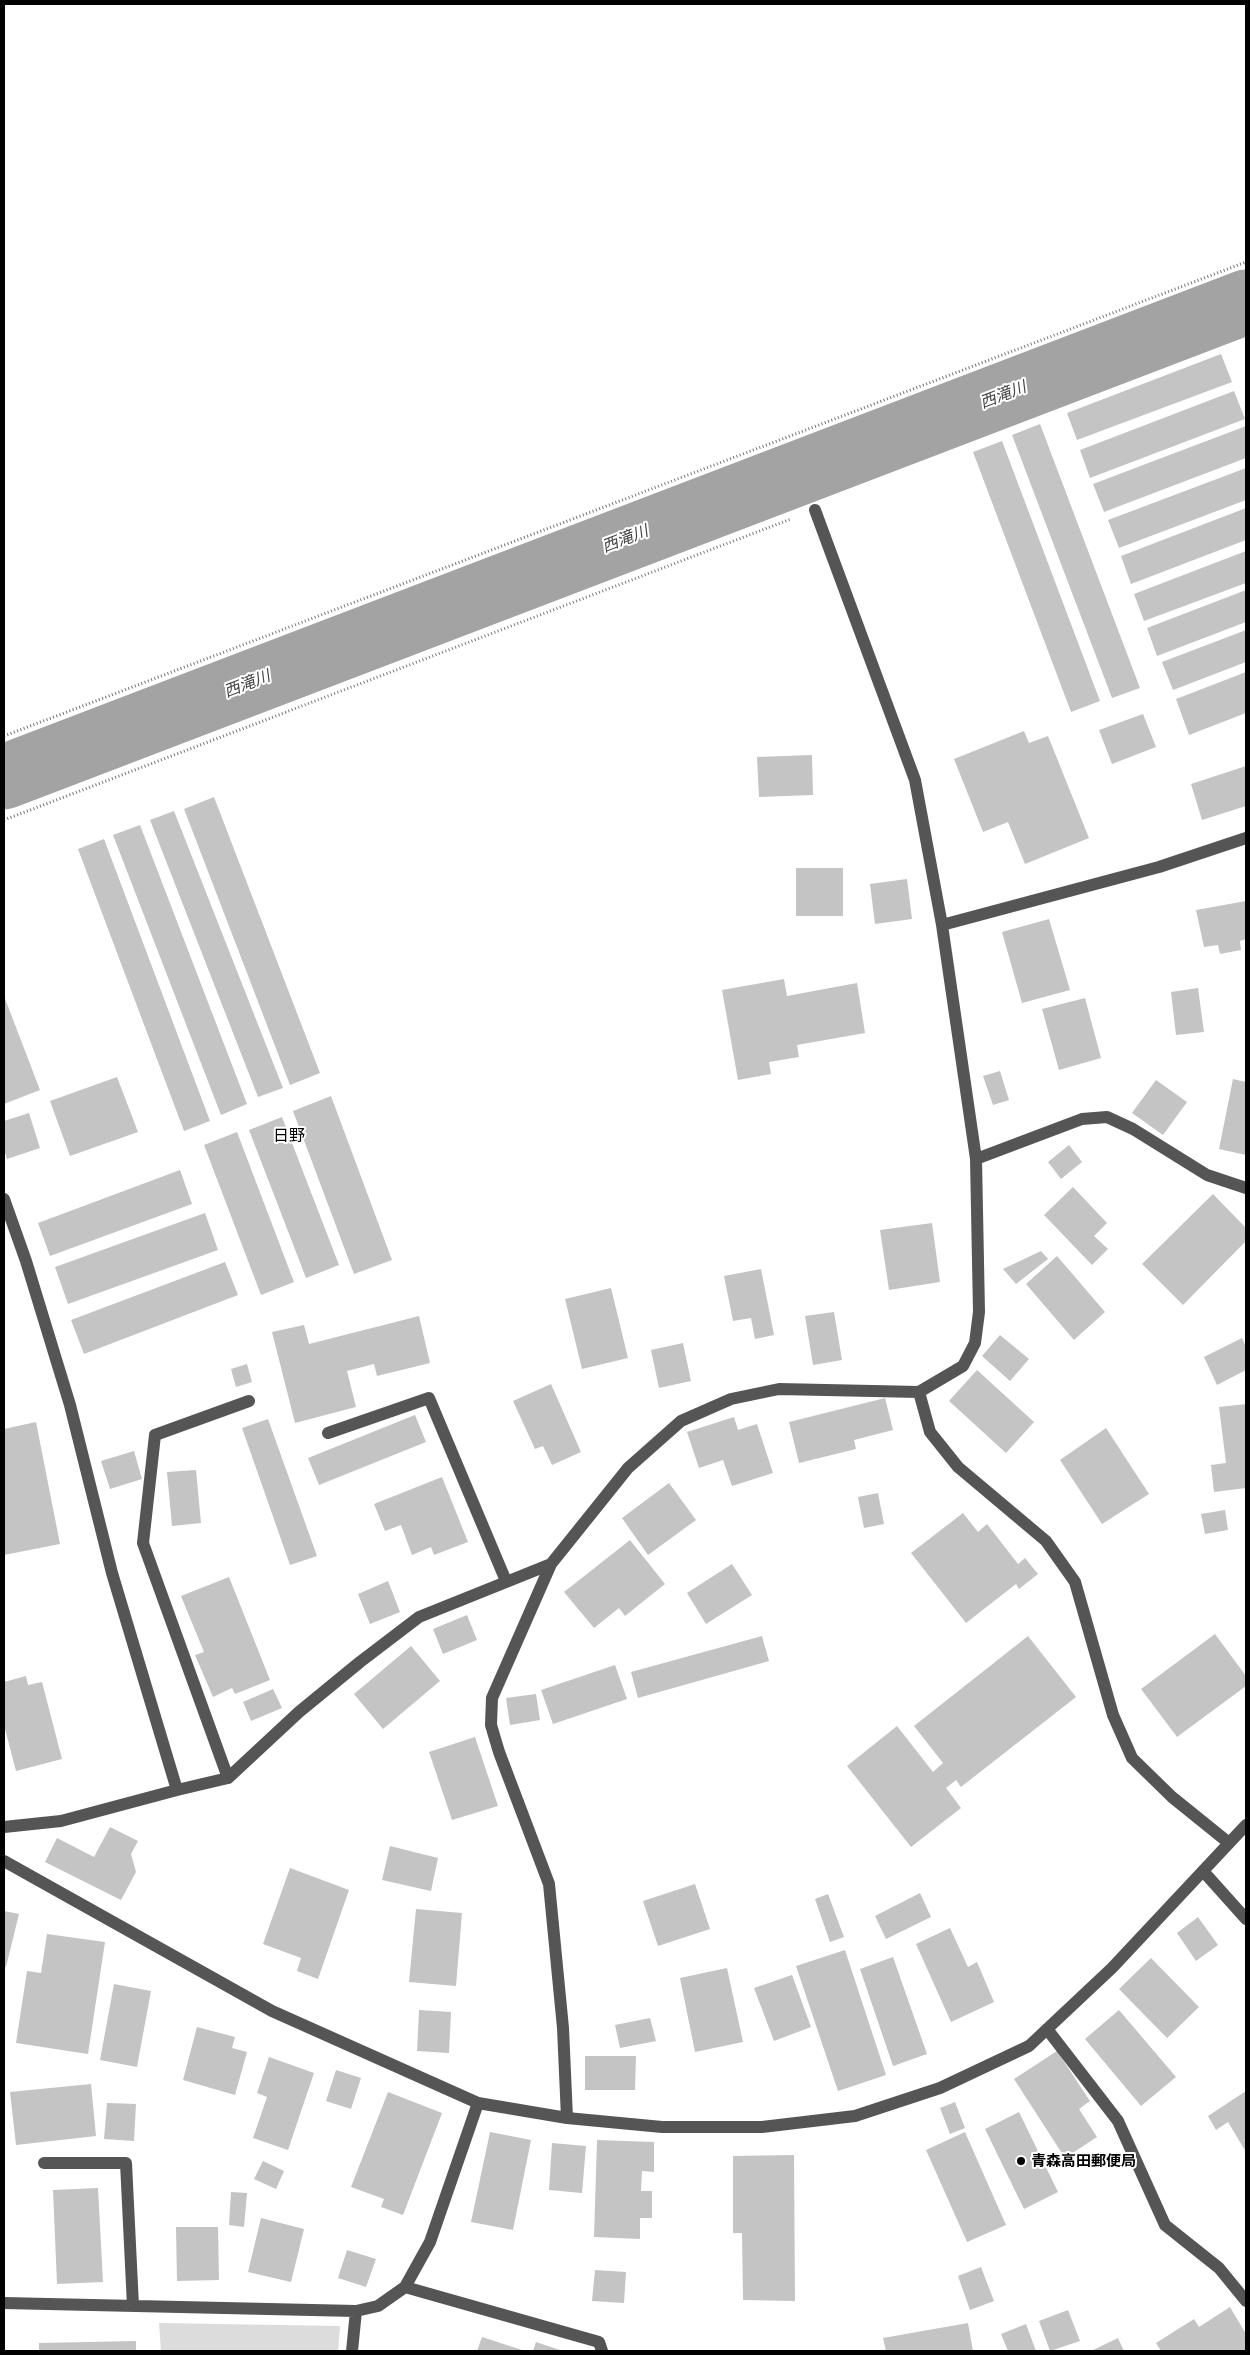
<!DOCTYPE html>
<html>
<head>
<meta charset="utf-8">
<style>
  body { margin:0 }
  #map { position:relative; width:1250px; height:2355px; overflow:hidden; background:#fff; font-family:"Asap Condensed",sans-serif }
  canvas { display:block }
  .frame { position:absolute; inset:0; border:5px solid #000; pointer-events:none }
</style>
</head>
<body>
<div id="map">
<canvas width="1250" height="2355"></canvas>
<div class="frame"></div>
</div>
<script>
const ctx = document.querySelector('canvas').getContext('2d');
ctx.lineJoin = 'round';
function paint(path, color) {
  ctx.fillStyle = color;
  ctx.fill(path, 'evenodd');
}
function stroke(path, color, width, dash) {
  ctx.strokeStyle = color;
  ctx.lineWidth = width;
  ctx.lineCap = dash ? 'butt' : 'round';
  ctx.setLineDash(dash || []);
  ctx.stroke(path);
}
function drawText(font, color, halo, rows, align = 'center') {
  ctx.font = font + ' "Asap Condensed","Noto Sans JP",sans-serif';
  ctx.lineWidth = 4;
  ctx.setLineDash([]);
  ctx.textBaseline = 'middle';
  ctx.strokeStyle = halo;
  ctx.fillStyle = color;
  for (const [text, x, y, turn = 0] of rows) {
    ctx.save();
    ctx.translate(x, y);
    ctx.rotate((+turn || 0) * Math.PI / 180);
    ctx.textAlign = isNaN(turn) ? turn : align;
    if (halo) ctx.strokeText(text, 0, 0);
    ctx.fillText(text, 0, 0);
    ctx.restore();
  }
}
const green = new Path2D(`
  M159,2323L340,2326L338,2351H161Z`);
const river = new Path2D(`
  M4,777L1246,302`);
const building = new Path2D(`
  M1221,354L1232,382L1077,440L1067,413Z
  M1234,391L1245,419L1090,478L1080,450Z
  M1040,424L1140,688L1112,698L1012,435Z
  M1246,426V458L1104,512L1093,484Z
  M1002,441L1100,701L1071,712L973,452Z
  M1246,468V500L1119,548L1108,520Z
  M1246,508V540L1131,584L1121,556Z
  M1246,551V583L1144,621L1134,594Z
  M1246,590V622L1157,656L1147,628Z
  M1246,630V662L1173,690L1162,662Z
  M1246,672V713L1189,735L1176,699Z
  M1143,714L1156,747L1112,764L1099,730Z
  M1024,731L1029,743L1048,736L1089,838L1025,864L1008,822L983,832L954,759Z
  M812,755L813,795L759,797L757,757Z
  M1246,766V806L1202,820L1191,784Z
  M214,797L320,1073L290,1085L184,809Z
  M174,811L283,1088L258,1097L150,820Z
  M140,825L247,1104L221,1115L113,835Z
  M104,839L210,1121L184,1131L78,849Z
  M796,868H843V916H796Z
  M907,879L912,919L875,924L870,884Z
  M1246,901V939L1240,941L1241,950L1220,954L1218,945L1204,947L1196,910Z
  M1049,919L1070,990L1022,1003L1002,932Z
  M784,979L787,996L857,983L865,1033L797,1045L799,1057L769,1062L771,1074L738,1080L722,990Z
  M1198,988L1204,1032L1176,1035L1171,992Z
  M4,996L40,1090L4,1104Z
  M1085,998L1101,1058L1059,1070L1042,1009Z
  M1000,1071L1009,1100L993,1105L983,1076Z
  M117,1077L138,1132L70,1156L50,1101Z
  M1233,1079L1246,1082V1155L1219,1149Z
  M1156,1080L1187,1102L1163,1135L1132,1113Z
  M331,1096L392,1260L354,1274L293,1111Z
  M29,1113L40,1148L7,1159L4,1149V1121Z
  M282,1117L339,1265L306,1278L249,1130Z
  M237,1132L294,1282L261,1295L204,1145Z
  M1069,1145L1082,1162L1061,1179L1048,1162Z
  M180,1170L192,1204L50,1256L38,1223Z
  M1073,1187L1107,1223L1094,1236L1108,1249L1092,1265L1044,1215Z
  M1213,1194L1246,1228V1241L1183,1305L1142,1264Z
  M205,1213L218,1250L68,1304L55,1267Z
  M932,1223L940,1282L889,1290L880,1230Z
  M1041,1251L1048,1259L1016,1284L1003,1269Z
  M1057,1256L1105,1312L1074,1340L1026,1284Z
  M225,1262L238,1295L84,1354L71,1320Z
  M761,1269L774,1335L755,1339L751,1318L733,1321L724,1276Z
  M611,1288L628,1358L582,1369L565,1299Z
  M834,1312L842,1360L813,1365L805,1316Z
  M419,1316L430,1363L377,1376L374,1364L347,1371L356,1407L295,1423L272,1332L304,1325L309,1344Z
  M1000,1335L1029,1359L1010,1381L982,1356Z
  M1242,1338L1246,1347V1370L1217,1385L1204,1357Z
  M683,1343L691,1381L659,1388L651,1350Z
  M247,1364L252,1382L236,1387L231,1369Z
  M977,1370L1034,1422L1006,1453L949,1401Z
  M551,1384L581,1452L552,1465L543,1446L535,1449L513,1401Z
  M885,1398L893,1430L854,1440L856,1449L799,1463L789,1422Z
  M1246,1404V1488L1214,1492L1211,1465L1226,1463L1219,1407Z
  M415,1415L426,1442L319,1485L308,1458Z
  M734,1417L738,1430L757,1424L773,1473L732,1486L723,1460L699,1468L687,1432Z
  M268,1419L317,1556L290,1565L242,1428Z
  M36,1422L60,1544L4,1555V1429Z
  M1106,1428L1149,1494L1102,1524L1060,1460Z
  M134,1451L142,1479L110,1489L101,1461Z
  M196,1470L201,1523L172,1526L167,1472Z
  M442,1477L468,1542L434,1555L431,1547L412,1555L401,1525L385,1531L374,1504Z
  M669,1483L696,1520L648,1555L622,1518Z
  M878,1493L884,1524L864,1528L858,1497Z
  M1225,1510L1228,1530L1205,1534L1201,1514Z
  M963,1513L978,1532L987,1524L1018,1564L1025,1558L1038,1574L1019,1589L1016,1584L966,1623L911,1553Z
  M630,1540L665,1584L625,1616L619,1608L594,1628L564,1592Z
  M732,1564L752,1595L706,1624L687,1593Z
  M229,1577L270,1680L235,1694L232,1688L213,1697L195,1655L204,1652L181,1596Z
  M388,1581L400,1612L370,1624L358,1594Z
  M467,1615L477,1640L443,1654L433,1629Z
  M1215,1634L1246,1676V1686L1177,1737L1141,1689Z
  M762,1636L769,1661L638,1698L631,1672Z
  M1028,1636L1076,1697L961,1787L956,1780L946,1788L961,1808L911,1847L847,1766L897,1726L933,1772L943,1763L914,1726Z
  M411,1646L440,1681L383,1729L354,1694Z
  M615,1665L627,1699L553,1724L541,1690Z
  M26,1676L28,1685L42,1682L62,1759L16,1771L4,1725V1682Z
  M273,1689L282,1708L251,1721L243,1702Z
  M536,1694L540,1720L510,1725L506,1698Z
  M475,1737L498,1806L452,1820L429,1752Z
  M110,1827L138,1841L131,1854L136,1872L121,1900L45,1862L57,1838L94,1857Z
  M390,1846L438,1858L431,1891L382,1880Z
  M290,1868L349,1890L318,1979L297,1971L301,1958L263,1944Z
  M695,1884L710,1929L658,1946L643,1901Z
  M920,1893L931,1917L886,1939L875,1916Z
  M828,1894L844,1937L830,1942L815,1899Z
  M416,1909L462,1913L456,1986L409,1982Z
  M4,1911L19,1914L6,1967L4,1966Z
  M1198,1917L1218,1945L1196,1961L1177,1933Z
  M950,1928L968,1967L977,1962L994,2002L951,2022L916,1944Z
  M47,1934L105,1942L88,2054L16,2043L27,1971L41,1973Z
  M845,1950L886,2075L838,2091L796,1966Z
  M893,1957L927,2054L893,2066L860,1969Z
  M1151,1958L1199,2007L1167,2038L1119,1989Z
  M727,1968L743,2042L695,2052L680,1978Z
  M792,1975L811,2027L774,2041L754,1988Z
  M114,1984L151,1991L137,2067L100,2060Z
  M419,2010L451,2012L449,2053L417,2051Z
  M1119,2010L1176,2077L1141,2106L1085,2039Z
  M650,2018L656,2041L620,2048L615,2025Z
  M197,2027L235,2037L232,2048L247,2052L235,2095L183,2080Z
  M1057,2051L1090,2101L1079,2109L1097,2137L1065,2158L1014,2079Z
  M585,2056H636L635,2090H585Z
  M269,2057L314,2073L288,2150L253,2138L267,2097L257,2093Z
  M336,2070L361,2078L351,2109L326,2101Z
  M91,2084L96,2136L16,2145L10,2092Z
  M1246,2091V2152L1228,2122L1216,2130L1208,2116Z
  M388,2092L442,2113L403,2215L381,2207L384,2199L351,2187Z
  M955,2102L965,2128L950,2134L940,2108Z
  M107,2103L136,2104L134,2141L104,2139Z
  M1019,2112L1058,2192L1024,2209L985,2129Z
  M490,2132L531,2140L513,2230L471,2222Z
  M965,2132L1006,2225L967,2242L926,2150Z
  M597,2140L654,2142V2172L642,2171L641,2191H652V2218H640V2239L594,2237Z
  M552,2143L586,2146L582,2193L549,2190Z
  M794,2155L795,2301L743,2300L742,2233H733V2156Z
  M263,2161L284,2171L276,2189L254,2179Z
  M98,2188L103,2282L57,2284L53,2190Z
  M231,2192L247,2193L244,2227L229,2225Z
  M261,2218L304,2229L291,2282L248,2272Z
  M176,2227H218L219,2280L177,2281Z
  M347,2250L376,2259L366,2287L338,2278Z
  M981,2267L994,2301L970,2310L958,2276Z
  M595,2270L626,2272L624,2303L592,2301Z
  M1230,2307L1246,2334V2351H1161L1156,2343L1194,2319L1199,2327Z
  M1068,2310L1080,2341L1050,2351L1039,2321Z
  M968,2323L973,2351H886L883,2338Z
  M1026,2324L1036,2351H1008L1001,2334Z
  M482,2337L525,2351H477Z
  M1118,2338L1124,2351H1091Z
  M136,2341V2351H39V2343Z
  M536,2342L563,2351H533Z`);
const path = new Path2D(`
  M4,736L1246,262
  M4,820L791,519`);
const minor = new Path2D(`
  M942,925L1159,867L1246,838
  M976,1159L1082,1119L1107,1117L1133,1129L1207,1175L1246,1188
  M4,1199L26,1261L70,1405L112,1573L177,1790
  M919,1392L930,1432L958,1467L1046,1541L1075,1582L1113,1715L1132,1758L1172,1797L1229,1843
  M328,1433L429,1398L506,1581
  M228,1778L143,1543L155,1435L249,1401
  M4,1827L61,1821L177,1790L228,1778L299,1712L360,1662L419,1617L551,1564
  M4,1861L272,2011L478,2103L567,2118L662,2127H762L855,2116L940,2088L1029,2046L1112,1968L1246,1825
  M1203,1871L1246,1919
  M1047,2029L1118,2121L1165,2225L1219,2268L1246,2301
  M567,2118L563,2028L549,1884L499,1752L491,1725L492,1698L551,1564L628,1468L681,1421L731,1399L779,1389L919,1392L963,1366L975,1343L979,1312L976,1159L942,925L915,780L815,510
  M44,2163H126L133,2306
  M405,2287L599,2342L602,2351
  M4,2303L356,2311L378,2306L405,2287L430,2242L478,2103
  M352,2351L356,2311`);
const markers = [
  [1021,2161,5,"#000"]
];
const poiNames = [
  ["青森高田郵便局",1031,2161]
];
const waterNames = [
  ["西滝川",1003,395,-21],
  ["西滝川",625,539,-21],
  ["西滝川",247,684,-21]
];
const neighbourhoodNames = [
  ["日野",289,1136]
];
paint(green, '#dcdcdc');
stroke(river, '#a3a3a3', 65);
paint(building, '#c4c4c4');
stroke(path, '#777', 3, [1, 2.5]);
stroke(minor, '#555', 12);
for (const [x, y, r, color] of markers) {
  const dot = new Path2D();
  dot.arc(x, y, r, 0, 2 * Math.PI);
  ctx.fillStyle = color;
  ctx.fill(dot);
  stroke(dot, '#fff', 2);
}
drawText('bold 15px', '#000', '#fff', poiNames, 'left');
drawText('italic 16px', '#444', '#fff', waterNames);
drawText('16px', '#000', '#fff', neighbourhoodNames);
</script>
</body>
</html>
